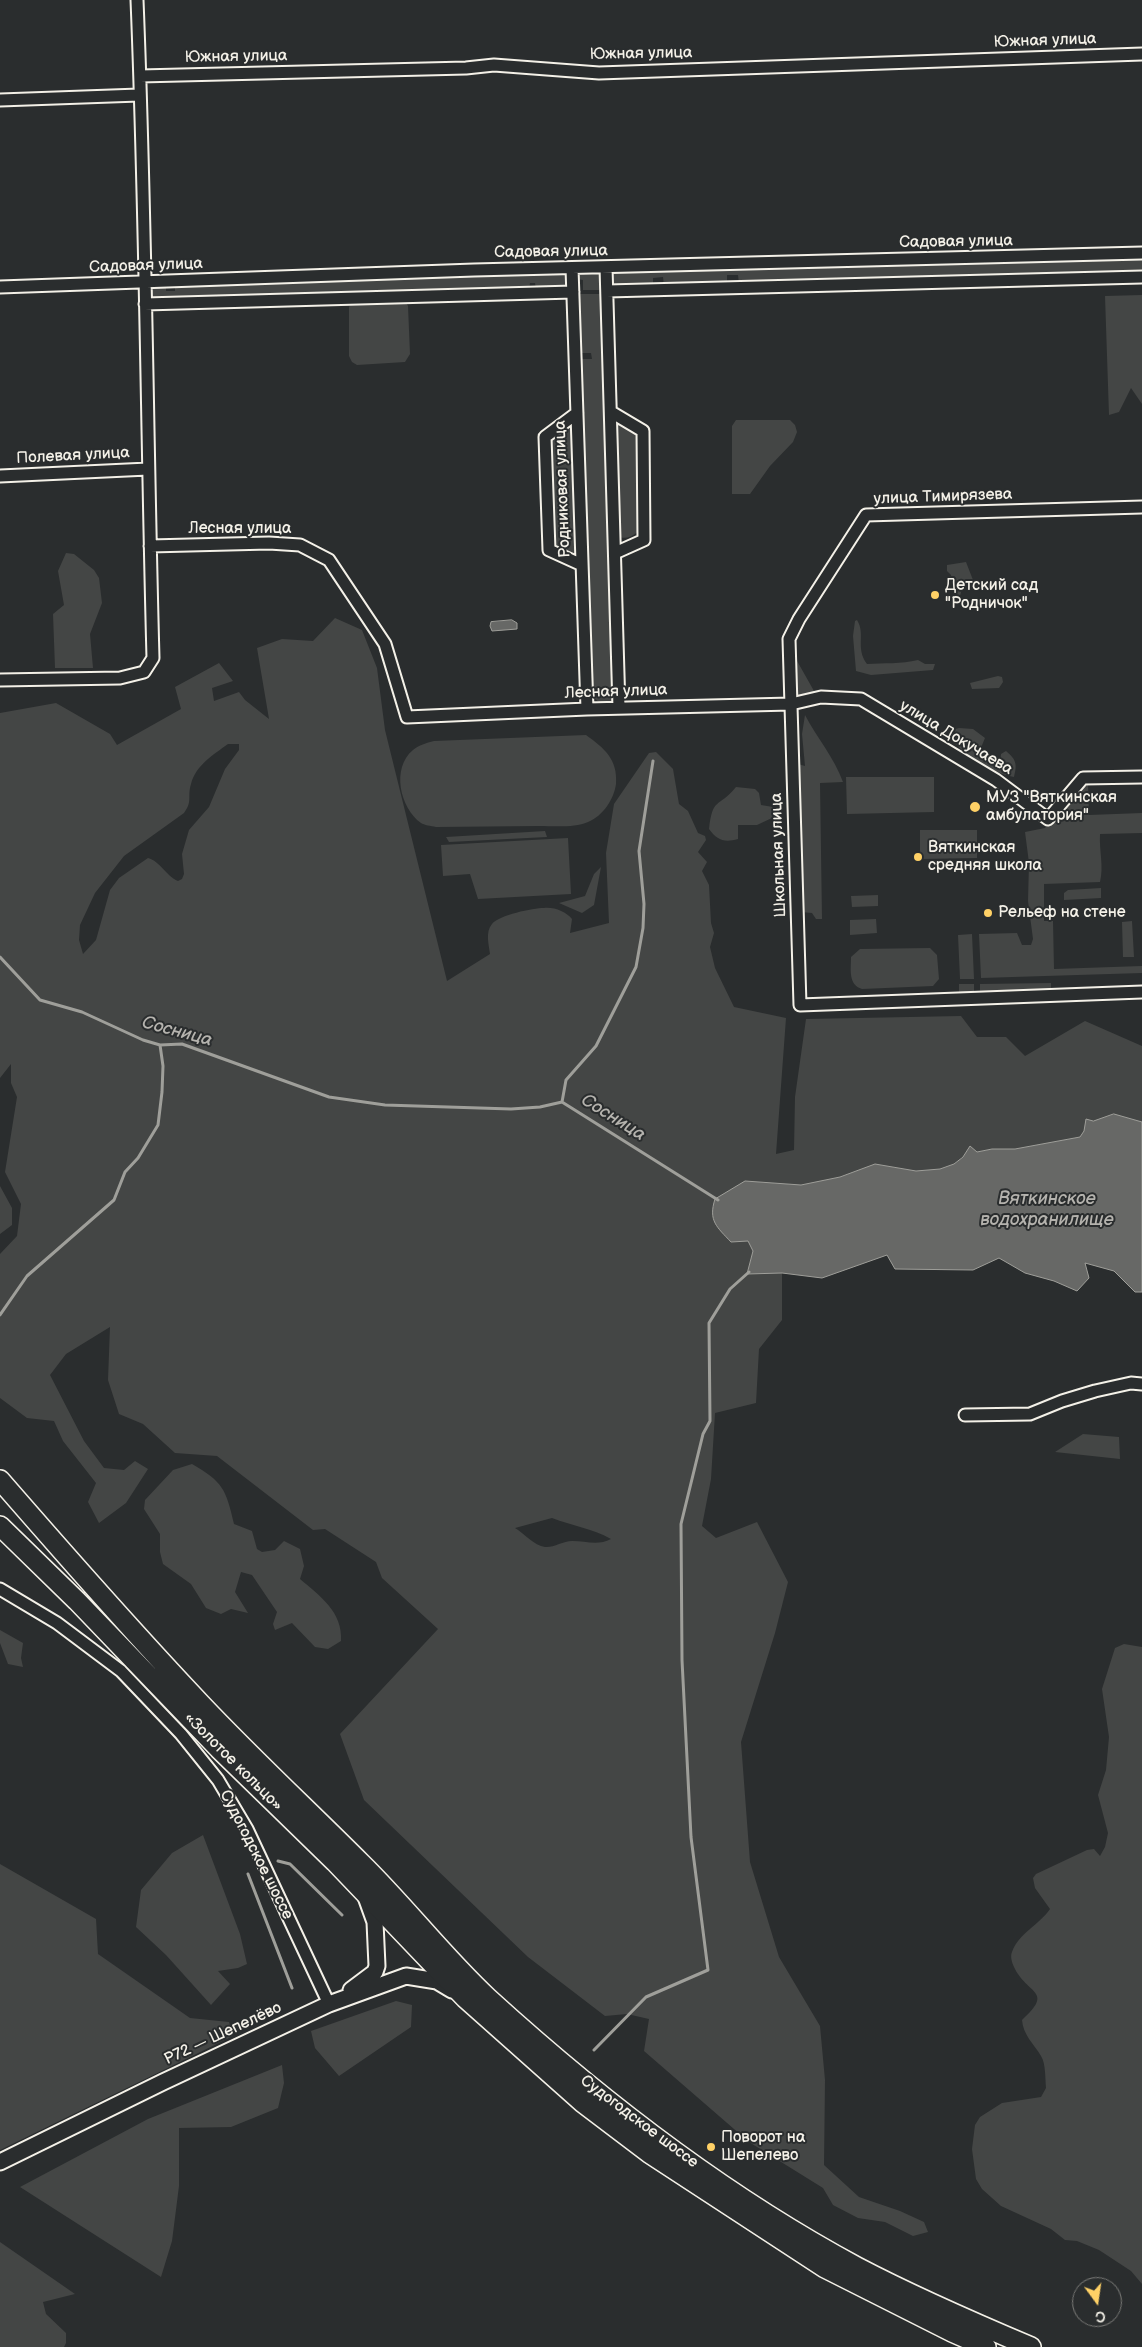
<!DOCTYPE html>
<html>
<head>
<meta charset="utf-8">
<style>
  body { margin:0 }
  #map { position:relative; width:1142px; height:2347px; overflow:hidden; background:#2a2d2e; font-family:"Balsamiq Sans",sans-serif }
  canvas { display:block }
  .north { position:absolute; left:1072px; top:2277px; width:50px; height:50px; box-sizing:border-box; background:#2a2d2e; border:1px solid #7b7b78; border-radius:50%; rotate:166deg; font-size:14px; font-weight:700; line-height:20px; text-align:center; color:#f4f1e8 }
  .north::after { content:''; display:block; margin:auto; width:18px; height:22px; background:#ffd166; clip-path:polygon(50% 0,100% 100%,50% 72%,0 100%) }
</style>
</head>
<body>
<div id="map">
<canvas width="1142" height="2347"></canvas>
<div class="north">С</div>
</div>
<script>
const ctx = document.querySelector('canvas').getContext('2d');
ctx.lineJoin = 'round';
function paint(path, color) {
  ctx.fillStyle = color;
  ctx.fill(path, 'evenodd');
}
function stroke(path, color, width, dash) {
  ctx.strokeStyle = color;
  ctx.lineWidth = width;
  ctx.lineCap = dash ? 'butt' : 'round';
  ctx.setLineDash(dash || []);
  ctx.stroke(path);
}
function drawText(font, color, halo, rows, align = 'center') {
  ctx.font = font + ' "Balsamiq Sans",sans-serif';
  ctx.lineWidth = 4;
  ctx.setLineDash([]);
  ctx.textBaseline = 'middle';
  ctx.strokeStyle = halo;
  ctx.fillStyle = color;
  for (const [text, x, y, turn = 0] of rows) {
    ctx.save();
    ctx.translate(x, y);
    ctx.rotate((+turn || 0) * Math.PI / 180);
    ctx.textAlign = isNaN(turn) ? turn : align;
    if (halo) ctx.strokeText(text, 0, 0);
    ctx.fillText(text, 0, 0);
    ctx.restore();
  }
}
const green = new Path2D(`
  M1142,257V275L823,283L819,279H798L794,283L739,284L738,275H727V284L664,286L663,277L653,278V286L617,288L611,283L610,275L614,272Z
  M586,273H598L602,278V290H583V280L577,279L580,275Z
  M566,274L569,280V286L563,290H536L535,283H530L529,290L155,300L149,297L148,293L158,285H166V291H175V285Z
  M576,294H603L616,696L611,703C598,705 595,700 589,689L579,362L582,359H592L591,353H582L578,348Z
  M1142,295V404L1131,388L1119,412L1109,415L1105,296Z
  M355,299H404L408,306L410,354L405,362L357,365L352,362L349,356V307Z
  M736,420H790L795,425L797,432L793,442L770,466L750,494H732V426Z
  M621,421L632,428L638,435V532C631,537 625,540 617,536L615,423Z
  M571,424L575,426L579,553L576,556L558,551L553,545L550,445L553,438Z
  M66,553L74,554L94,570L99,578L102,603L90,634L93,668H55L53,614L64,605L58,571Z
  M966,562L973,580L962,589L958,603H954L951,575L947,571V565Z
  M335,618L362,630L377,668L385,730L447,981L490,954C489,945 485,932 492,924C499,915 533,908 544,908C555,907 566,912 572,919L570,933L609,923L606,853L614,804L649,753L656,752L673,769L679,804L688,811L698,833L705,836L706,840L698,852L707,862L702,871L709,885L711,923L714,933L710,947L715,968L734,1007L786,1018L776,1154L794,1150L795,1097L806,1019L961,1016L977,1037H1006L1025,1056L1085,1021L1142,1046V1122L1114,1115L1093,1121L1080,1137L1015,1149H992L977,1152L962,1157L954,1164L940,1169L916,1171L875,1164L840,1177L801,1185L745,1181L748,1241L753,1251L747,1274L782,1273V1320L759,1349L756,1403L715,1413L711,1479L702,1526L716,1538L757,1522L788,1582L775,1633L741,1742L750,1862L779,1957L820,2026L825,2080L824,2165L859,2197L900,2211L924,2222L928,2232L913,2236L885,2222L858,2218L833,2205L823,2188L749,2142L644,2051L649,2019L627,2014L605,2016L528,1957L364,1800L340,1734L438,1629L382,1578L376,1562L325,1529L313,1530L217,1456L175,1453L143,1424L119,1414L108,1380L110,1327L66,1354L50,1375L84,1441L104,1468L124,1470L135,1461L148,1469L126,1503L99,1523L88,1502L96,1483L63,1441L54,1421L27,1418L0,1398V1254L17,1236L21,1204L5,1172L17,1097L11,1083V1064L0,1078V713L56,703L110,734L117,745L181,709L175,687L219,663L233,681L212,688L214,701L239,692L245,700L269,719L257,648L282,639L313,641ZM228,744H239V750L225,769L209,807L189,830L182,854L184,874L182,879L178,881C166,876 160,861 148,858L119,878L110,890L96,940L83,954L79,940L80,925L95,893L124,856L184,813C193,801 187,797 191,784C196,765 213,755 228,744ZM552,1518C572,1526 592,1528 611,1539C598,1546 586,1541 572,1541C563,1541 553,1548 545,1547C534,1546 524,1533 515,1528Z
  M857,620C866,634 855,648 867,664C884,663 901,664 918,660L925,664H935L933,670L871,675L856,671L853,636L855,621Z
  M792,652L814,691V695L795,698Z
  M998,676L1002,677L1003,682L999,688L972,689L970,683Z
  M805,715C817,738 834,757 843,782L820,783L822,919H816L812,913L801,912L798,764L805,766L802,734Z
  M959,728L973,729L985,738L980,750L991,761L1000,763L1001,754L1006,751C1017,760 1017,765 1014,777C990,772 967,757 951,739L952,730Z
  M586,735C604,748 618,759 616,784C614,799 603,816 588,822C574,828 554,826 539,826C504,826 470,827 436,827C431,826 424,825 421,823C400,808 391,768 413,750C419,745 426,743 434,741Z
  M846,777H934V812L847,814Z
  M1088,783L1089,815L1142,813V833L1100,834C1099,851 1104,866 1100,882L1044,884V921H1053L1054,969L1142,966V973L981,978L979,934L1017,933L1022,945H1031L1033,939L1028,901L1029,863L1025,832L1045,828Z
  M736,787L755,789L759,793L761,805L773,807L774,817L757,825H738V839C724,843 717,840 709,829C713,796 718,809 736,787Z
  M920,830H977V858L920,859Z
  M545,831L547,837L449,842L446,837Z
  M568,838L571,894L478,899L470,874L443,876L441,845Z
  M601,867L594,905L582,913L559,903L585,896L594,874Z
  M1101,888V898L1064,900V893L1068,890Z
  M878,895V906L852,907L851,896Z
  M876,919L877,933L850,935V920Z
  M1132,921L1134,957H1123L1122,922Z
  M972,934L974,979H960L958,935Z
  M930,948L937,955L939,979L933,986L862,989C848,985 851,969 851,957L860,949Z
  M1051,983V989L1047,990L980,992V984Z
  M959,984H974V992H959Z
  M0,1186L12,1208V1225L0,1234Z
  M1083,1434L1119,1437L1120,1459L1055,1452Z
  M192,1464C223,1482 226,1489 234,1524L252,1531L257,1549L262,1552L275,1550L284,1541L300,1549L304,1566L300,1579C320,1596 343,1612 341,1641L328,1649L315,1647L292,1623L275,1630L273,1624L277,1612L252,1575L241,1572L235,1592L248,1613L231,1609L221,1614L206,1608L191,1584L163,1564L160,1552V1534L144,1509L145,1500L173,1470Z
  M0,1630L23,1643L21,1658L23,1667L8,1664L0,1643Z
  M1124,1644L1142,1647V2284L1131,2271L1099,2250L1077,2241L1065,2240L1051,2229L1001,2206L982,2189L976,2179L972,2149L975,2125L980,2117L1002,2103L1041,2097L1046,2088C1045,2079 1046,2064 1041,2056C1034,2044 1023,2035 1022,2020C1055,1990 1027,1995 1014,1967C1012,1963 1010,1956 1012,1952C1019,1933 1039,1925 1050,1909L1035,1888L1033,1878L1036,1874L1087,1850L1094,1849L1100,1856L1105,1847L1108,1833L1098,1795L1106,1770L1109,1737L1102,1689L1115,1648Z
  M203,1835L240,1934L247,1964L238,1968L218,1971L230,1984L211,2005L166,1955L136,1927L141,1890L172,1853Z
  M0,1864L96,1919L98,1954L190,2018L229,2022L233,2036L0,2150Z
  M396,2001L412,2005L411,2027L339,2076L315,2048L311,2031Z
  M282,2065L284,2083L278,2108L231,2127L179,2128V2186L172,2241L161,2277L20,2187L148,2119Z
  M0,2242L75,2294L43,2302L46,2314L66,2333V2343L64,2347H0Z`);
const water = new Path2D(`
  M512,620L517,623V629L492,631L490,626L491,622Z
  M1114,1114L1142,1122V1292H1135L1114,1271L1085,1263L1089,1278L1077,1291L1054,1281L1025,1273L999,1258L973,1270L895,1269L887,1255L822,1278L782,1273L747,1274L753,1251L748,1241L731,1242C717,1227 708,1221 715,1199L745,1181L801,1185L840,1177L875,1164L916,1171L940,1169L954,1164L963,1157L970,1146L977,1152L992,1149H1015L1080,1137L1084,1131L1086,1119L1093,1121Z`);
const stream = new Path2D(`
  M0,957L40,1000L82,1012L143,1040L160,1045L182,1044L329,1097L385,1105L511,1109L540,1107L562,1102L718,1200
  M562,1102L566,1080L596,1046L636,967L643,928L644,904L639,851L653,761
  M0,1315L27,1276L114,1200L125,1172L138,1158L158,1125L162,1092L163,1066L160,1045
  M278,1861L290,1864L342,1915
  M248,1874L292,1988
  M594,2050L646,1997L708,1970L691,1837L682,1660L681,1524L703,1434L710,1421L709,1323L730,1289L749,1272`);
const minor = new Path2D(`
  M140,76L466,68L494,65L599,73L1142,54
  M0,100L139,95
  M606,267L619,708
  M572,268L587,709
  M0,287L474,270L1142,253
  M607,291L1142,277
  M145,304L573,292
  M611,412L643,431L644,540L615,553
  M577,413L545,437L549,550L582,565
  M0,476L148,469
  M1142,507L866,515L799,619L789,639L800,1005L1142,992
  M150,546L269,543L300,545L329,560L385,644L407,717L587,709L791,704L821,697L861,699L996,780L1048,819L1083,778L1142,777
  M0,680L120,678L144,672L153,658C147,439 146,219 137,0
  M965,1415L1030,1414L1062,1401L1095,1391L1131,1383L1142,1384
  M0,1589L57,1623L121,1671L181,1734L218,1780L247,1829L329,2004`);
const tertiary = new Path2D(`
  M351,1990L375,1972L377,1966L375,1922L366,1897
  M0,2162L163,2082L329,2004L406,1976L437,1981L452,1990`);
const primary = new Path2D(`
  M0,1480C66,1556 132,1631 201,1704C253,1759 308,1810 361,1863C405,1906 443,1956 488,1998C600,2100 723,2195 857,2267C914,2297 972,2322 1031,2347
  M0,1526L77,1601L219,1749L335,1862L465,1998L583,2103L649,2153L825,2268L952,2332L986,2347`);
const markers = [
  [935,595,5,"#ffd166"],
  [975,807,6,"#ffd166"],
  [918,857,5,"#ffd166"],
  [988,913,5,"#ffd166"],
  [711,2147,5,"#ffd166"]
];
const streetNames = [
  ["Южная улица",1045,41,-2],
  ["Южная улица",641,54,-1],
  ["Южная улица",236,57,-1],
  ["Садовая улица",956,242,-1],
  ["Садовая улица",551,252,-1],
  ["Садовая улица",146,266,-2],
  ["Полевая улица",73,456,-3],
  ["Родниковая улица",563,489,-92],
  ["улица Тимирязева",943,497,-2],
  ["Лесная улица",240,529],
  ["Лесная улица",616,692,-2],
  ["улица Докучаева",956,738,31],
  ["Школьная улица",779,855,-92],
  ["«Золотое кольцо»",233,1762,45],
  ["Судогодское шоссе",256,1855,63],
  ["Р72 — Шепелёво",223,2034,-25],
  ["Судогодское шоссе",639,2122,37]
];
const poiNames = [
  ["Детский сад",945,586],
  ["\"Родничок\"",945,604],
  ["МУЗ \"Вяткинская",986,798],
  ["амбулатория\"",986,816],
  ["Вяткинская",928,848],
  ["средняя школа",928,866],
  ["Рельеф на стене",998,913],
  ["Поворот на",721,2138],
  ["Шепелево",721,2156]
];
const waterNames = [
  ["Сосница",177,1032,15],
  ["Сосница",613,1118,32],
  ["Вяткинское",1047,1199],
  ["водохранилище",1047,1220]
];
paint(green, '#444645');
paint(water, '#676866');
stroke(water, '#9f9f9a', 1);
stroke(stream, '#9f9f9a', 3);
stroke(minor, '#f4f1e8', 15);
stroke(tertiary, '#f4f1e8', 19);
stroke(primary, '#f4f1e8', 22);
stroke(minor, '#2a2d2e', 11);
stroke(tertiary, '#2a2d2e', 15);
stroke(primary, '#2a2d2e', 19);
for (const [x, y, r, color] of markers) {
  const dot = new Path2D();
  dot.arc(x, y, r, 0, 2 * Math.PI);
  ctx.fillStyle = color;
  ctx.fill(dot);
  stroke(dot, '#2a2d2e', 2);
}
drawText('16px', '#f4f1e8', '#2a2d2e', streetNames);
drawText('16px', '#f4f1e8', '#2a2d2e', poiNames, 'left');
drawText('italic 18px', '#b5b3ae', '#2a2d2e', waterNames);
</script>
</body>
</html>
